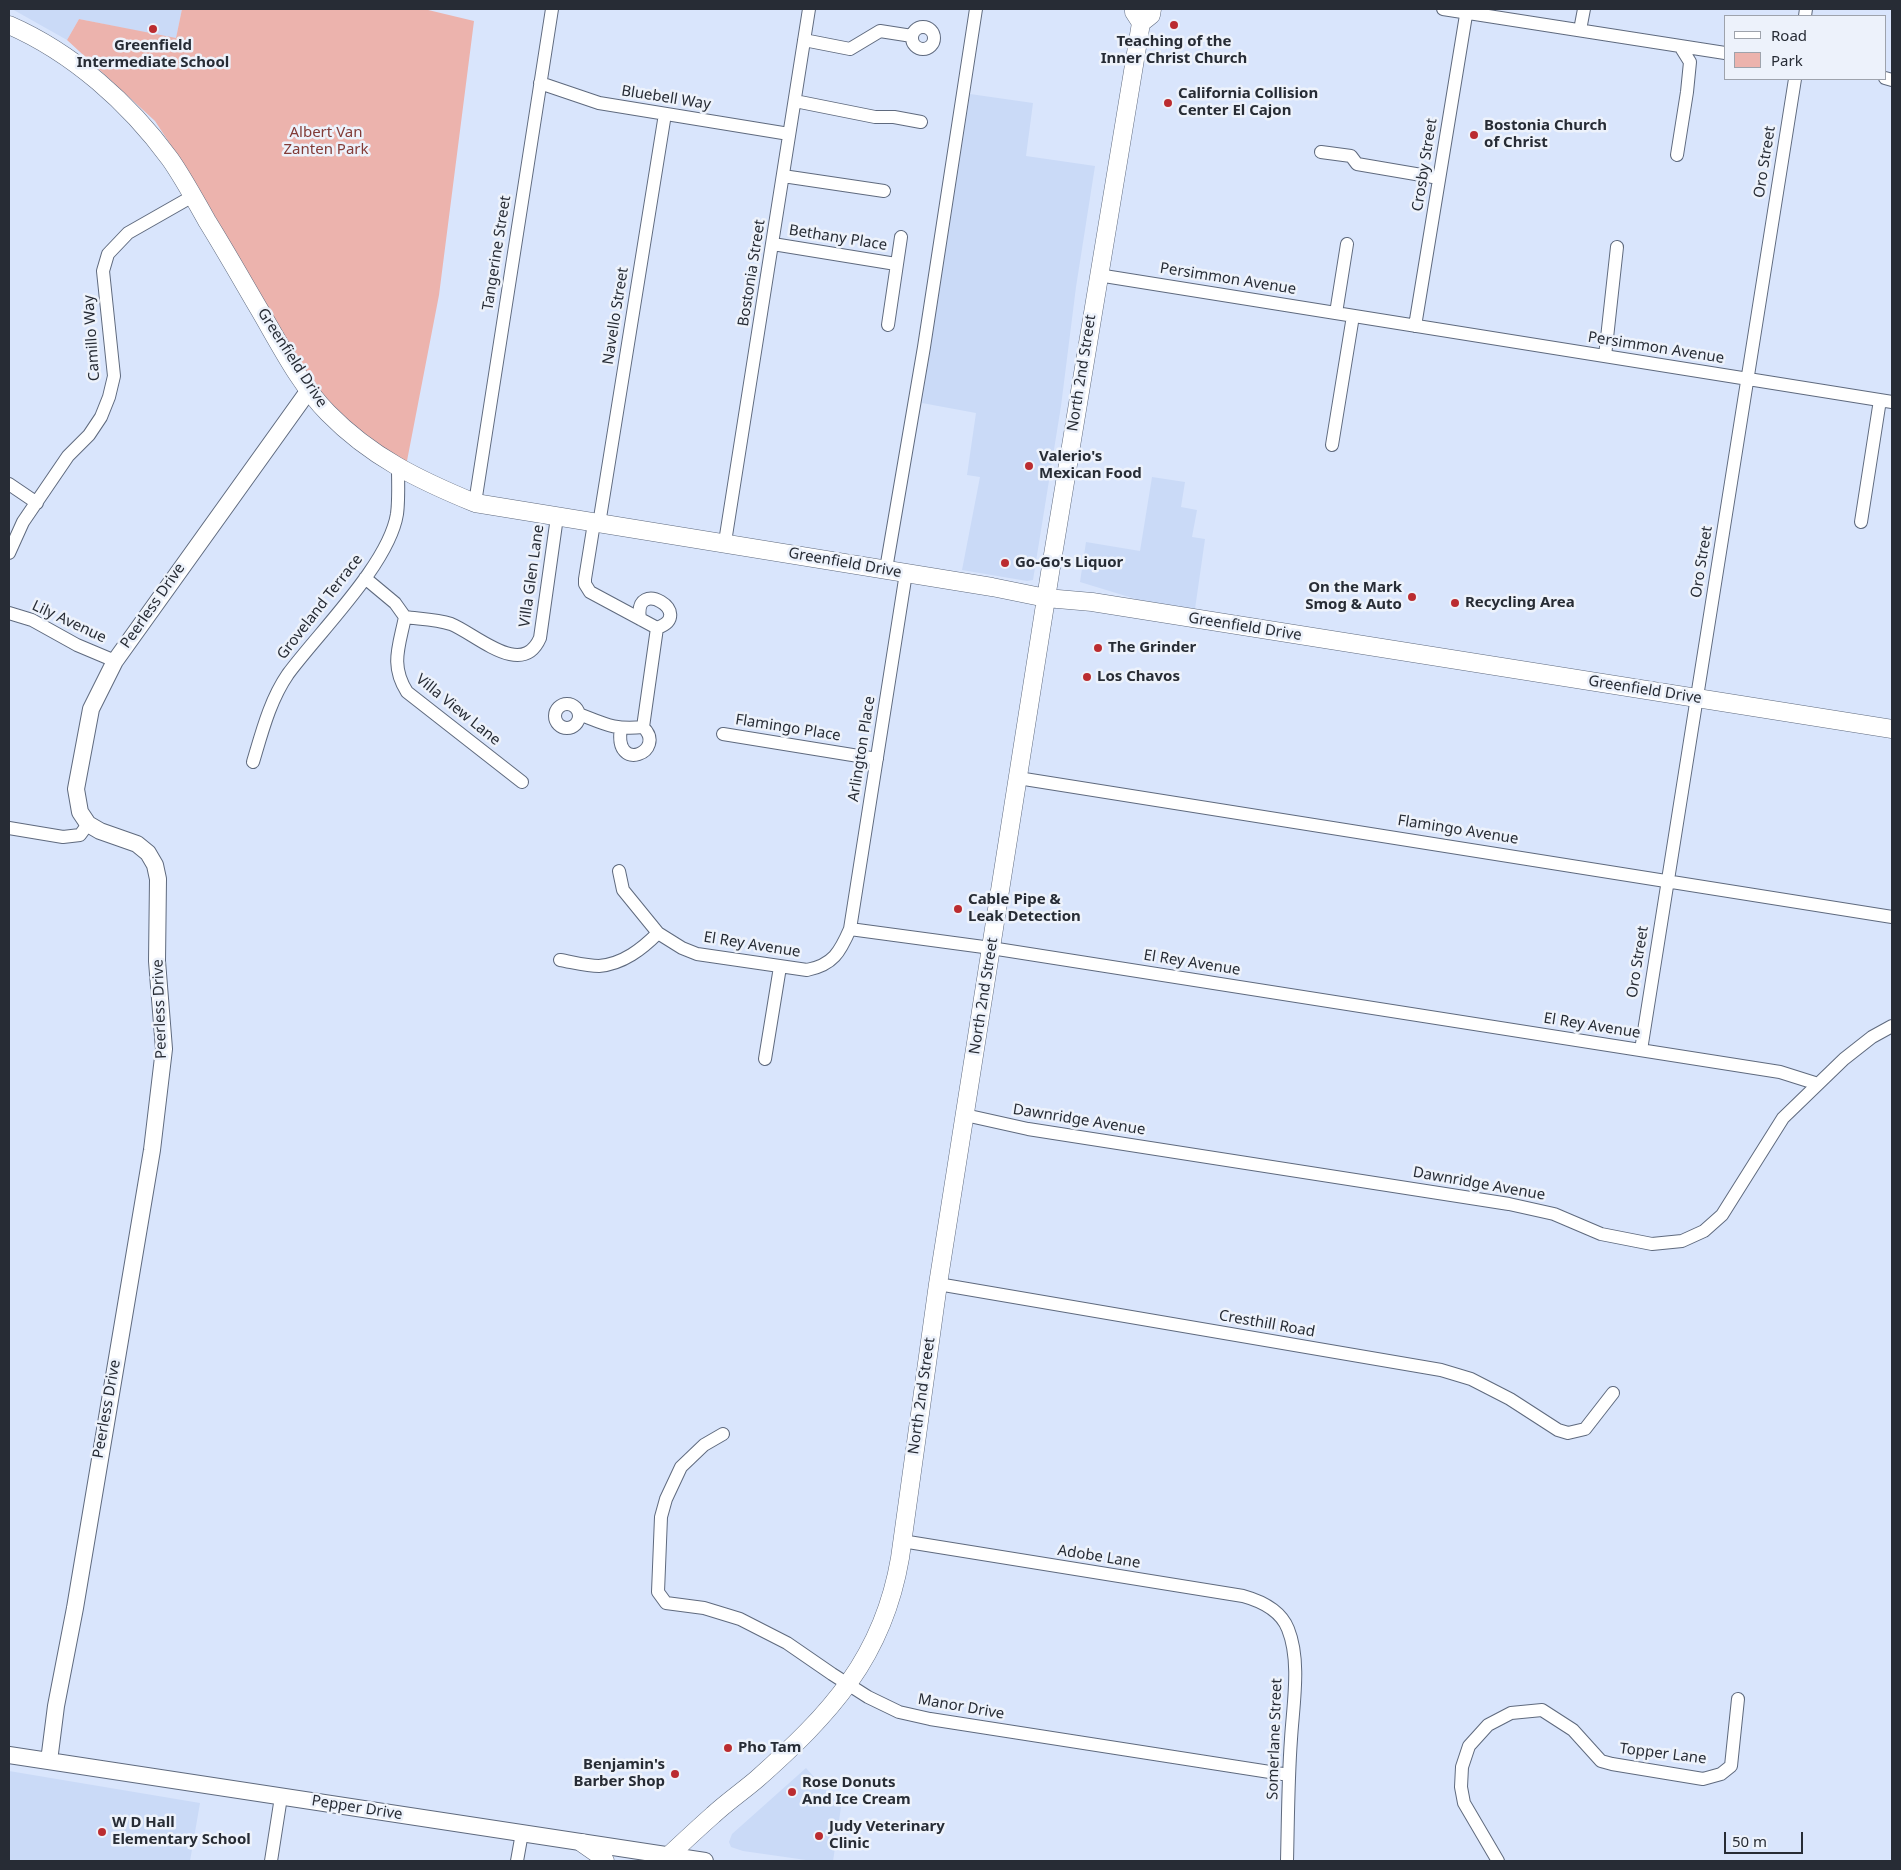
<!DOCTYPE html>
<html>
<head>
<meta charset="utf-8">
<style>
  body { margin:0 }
  #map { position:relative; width:1901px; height:1870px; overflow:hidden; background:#d9e5fc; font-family:"Noto Sans",sans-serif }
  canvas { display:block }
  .frame { position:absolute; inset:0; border:10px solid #272c35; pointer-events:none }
  .legend { position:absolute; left:1724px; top:15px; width:162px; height:65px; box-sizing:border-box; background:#edf2fb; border:1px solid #9ea3ac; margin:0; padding:6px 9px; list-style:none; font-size:15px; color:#272c35 }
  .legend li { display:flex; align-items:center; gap:10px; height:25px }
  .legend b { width:25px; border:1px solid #9ea3ac }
  .scale { position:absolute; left:1724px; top:1832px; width:79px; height:22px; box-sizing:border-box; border:2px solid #272c35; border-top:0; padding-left:6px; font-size:15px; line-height:18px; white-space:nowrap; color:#272c35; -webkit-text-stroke:4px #edf2fb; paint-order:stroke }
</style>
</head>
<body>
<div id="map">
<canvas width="1901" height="1870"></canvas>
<div class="frame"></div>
<ul class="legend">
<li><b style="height:6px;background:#fff"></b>Road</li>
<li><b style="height:14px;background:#ecb3ad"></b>Park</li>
</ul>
<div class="scale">50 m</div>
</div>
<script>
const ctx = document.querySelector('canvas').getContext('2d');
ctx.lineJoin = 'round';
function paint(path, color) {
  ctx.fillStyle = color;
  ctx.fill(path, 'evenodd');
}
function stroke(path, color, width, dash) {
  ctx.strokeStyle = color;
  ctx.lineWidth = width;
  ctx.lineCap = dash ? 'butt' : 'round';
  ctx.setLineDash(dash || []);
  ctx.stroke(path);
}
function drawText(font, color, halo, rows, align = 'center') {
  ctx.font = font + ' "Noto Sans",sans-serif';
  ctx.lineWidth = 5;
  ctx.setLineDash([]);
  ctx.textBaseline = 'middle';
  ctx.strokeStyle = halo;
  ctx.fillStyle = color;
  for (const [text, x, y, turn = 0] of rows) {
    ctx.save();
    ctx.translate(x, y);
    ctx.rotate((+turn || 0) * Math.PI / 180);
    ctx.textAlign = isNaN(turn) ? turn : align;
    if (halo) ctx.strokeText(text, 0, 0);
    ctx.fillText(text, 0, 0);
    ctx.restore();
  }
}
const built = new Path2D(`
  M12,9H182L176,39L79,19L67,40Z
  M970,94L1033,103L1026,156L1095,166L1076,287L1061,406L1033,580L1027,581L962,570L980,477L967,475L976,413L922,403Z
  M1152,477L1185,482L1181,507L1197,510L1192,537L1205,539L1195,609L1139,600L1080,582L1086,542L1140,551Z
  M806,1768L841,1807L833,1861H813L743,1851L731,1847L729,1842L732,1834Z
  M9,1771L200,1803L190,1861H9Z`);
const green = new Path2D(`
  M182,9H424L474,21L439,295L406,466L381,451L334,409L307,374L193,179L155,121L67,40L79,19L176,38Z`);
const minor = new Path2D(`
  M1443,9L1725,53
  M1805,16L1806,9
  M912 38a11 11 0 1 1 22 0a11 11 0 1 1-22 0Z
  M1580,30L1584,9
  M804,40L850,49L880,31L912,36
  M1885,78L1892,80
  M540,83L599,103L789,134
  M795,101L875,117H894L921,122
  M1321,152L1351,156L1357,164L1439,178
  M1677,155L1687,92L1690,62L1680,46
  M783,176L884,191
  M773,244L896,264
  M1098,275L1892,402
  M1336,313L1347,244
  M888,325L901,237
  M1415,326L1467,9
  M1605,356L1617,247
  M1332,445L1353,316
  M9,484L37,503
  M475,503L552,9
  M1861,522L1880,400
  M599,524L665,114
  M725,542L809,9
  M9,553L23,522L68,456L89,435L101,417L109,397L114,376L103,271L108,254L128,233L193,196
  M886,569L924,347L976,9
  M365,578L395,603L405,617C399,647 390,665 407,692L522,782
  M9,613L32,620L77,645L115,661
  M405,617C420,619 436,619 451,624C476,634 522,679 540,638L557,517
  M640,619C633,575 697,614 657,628
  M555 716a12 12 0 1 1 24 0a12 12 0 1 1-24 0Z
  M579,714C605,724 614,730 643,727L657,628L590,592L585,584V579L594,523
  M621,728C613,775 668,751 643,727
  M723,734L877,759
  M253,762C262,732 270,700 288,674C319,632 389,564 397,514C399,499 398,483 398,468
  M1018,778L1892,917
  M9,828L63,837L80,835L88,824
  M619,871L623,890L658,933L682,948L697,954L807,970C833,965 840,952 850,929L906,573
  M850,929L991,948L1780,1072L1818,1084
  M560,960C572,962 587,966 599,966C623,964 642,949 658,933
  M1641,1050L1795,79
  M765,1059L780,967
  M965,1115L1028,1129L1509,1204L1554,1214L1601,1234L1652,1244L1682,1241L1704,1231L1722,1215L1783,1118L1844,1059L1872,1037L1892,1026
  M938,1284L1441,1370L1471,1379L1510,1399L1558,1430L1568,1433L1585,1429L1613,1393
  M723,1434L704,1445L681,1467L666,1499L661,1517L658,1592L666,1603L704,1608L740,1619L787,1643L832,1674L868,1697L899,1712L930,1719L1289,1775
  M902,1541L1243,1596C1261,1601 1281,1611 1288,1629C1301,1661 1293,1705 1291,1739C1288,1780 1288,1821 1287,1861
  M271,1861L281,1797
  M517,1861L522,1833
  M1498,1861L1464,1803L1461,1787L1462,1767L1469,1746L1488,1725L1511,1713L1542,1710L1573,1730L1601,1761L1612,1764L1703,1779L1721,1774L1731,1766L1738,1699`);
const tertiary = new Path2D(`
  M9,1755L705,1861
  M49,1761L56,1706L75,1608L152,1150L164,1049L157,961L158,879L155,865L148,853L137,844L100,831L88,824L80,812L76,789L91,709L115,661L309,390`);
const secondary = new Path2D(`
  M1141,23L1151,15L1152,9
  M9,25C73,53 129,103 170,159C184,179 195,200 207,221C225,250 242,280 259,309C279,343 300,385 328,413C371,457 419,480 475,503L992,587L1046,598L1092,602L1892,729
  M582,1843L602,1857L605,1861
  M663,1861C679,1846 696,1830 713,1815C727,1802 743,1791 757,1779C830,1714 883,1658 900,1558L938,1284L1050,573L1141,23L1134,12V9`);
const markers = [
  [1174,25,5,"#bb2c30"],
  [153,29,5,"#bb2c30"],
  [1168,103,5,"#bb2c30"],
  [1474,135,5,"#bb2c30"],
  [1029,466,5,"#bb2c30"],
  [1005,563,5,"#bb2c30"],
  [1412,597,5,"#bb2c30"],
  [1455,603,5,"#bb2c30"],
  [1098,648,5,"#bb2c30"],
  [1087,677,5,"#bb2c30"],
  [958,909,5,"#bb2c30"],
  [728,1748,5,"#bb2c30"],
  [675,1774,5,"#bb2c30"],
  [792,1792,5,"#bb2c30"],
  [102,1832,5,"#bb2c30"],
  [819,1836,5,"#bb2c30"]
];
const poiNames = [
  ["Teaching of the",1174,42,"center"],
  ["Inner Christ Church",1174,59,"center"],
  ["Greenfield",153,46,"center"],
  ["Intermediate School",153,63,"center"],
  ["California Collision",1178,94],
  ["Center El Cajon",1178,111],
  ["Bostonia Church",1484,126],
  ["of Christ",1484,143],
  ["Valerio's",1039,457],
  ["Mexican Food",1039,474],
  ["Go-Go's Liquor",1015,563],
  ["On the Mark",1402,588,"right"],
  ["Smog & Auto",1402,605,"right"],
  ["Recycling Area",1465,603],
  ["The Grinder",1108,648],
  ["Los Chavos",1097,677],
  ["Cable Pipe &",968,900],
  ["Leak Detection",968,917],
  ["Pho Tam",738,1748],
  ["Benjamin's",665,1765,"right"],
  ["Barber Shop",665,1782,"right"],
  ["Rose Donuts",802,1783],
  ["And Ice Cream",802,1800],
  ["W D Hall",112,1823],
  ["Elementary School",112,1840],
  ["Judy Veterinary",829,1827],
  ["Clinic",829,1844]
];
const streetNames = [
  ["Bluebell Way",666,98,9],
  ["Oro Street",1765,162,-81],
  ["Crosby Street",1425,165,-81],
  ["Bethany Place",838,238,9],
  ["Tangerine Street",497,253,-81],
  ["Bostonia Street",752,273,-81],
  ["Persimmon Avenue",1228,279,9],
  ["Navello Street",616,316,-81],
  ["Camillo Way",92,338,-94],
  ["Persimmon Avenue",1656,348,9],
  ["Greenfield Drive",292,358,57],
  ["North 2nd Street",1082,373,-81],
  ["Oro Street",1702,562,-81],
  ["Greenfield Drive",845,563,10],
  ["Villa Glen Lane",532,576,-82],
  ["Peerless Drive",153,606,-55],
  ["Groveland Terrace",320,607,-52],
  ["Lily Avenue",69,622,25],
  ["Greenfield Drive",1245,627,9],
  ["Greenfield Drive",1645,690,9],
  ["Villa View Lane",458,710,39],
  ["Flamingo Place",788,728,9],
  ["Arlington Place",862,749,-81],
  ["Flamingo Avenue",1458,830,9],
  ["El Rey Avenue",752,945,9],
  ["Oro Street",1638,962,-81],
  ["El Rey Avenue",1192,963,9],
  ["North 2nd Street",984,996,-81],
  ["Peerless Drive",160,1009,-92],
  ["El Rey Avenue",1592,1026,9],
  ["Dawnridge Avenue",1079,1120,9],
  ["Dawnridge Avenue",1479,1184,10],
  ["Cresthill Road",1267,1324,10],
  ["North 2nd Street",922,1396,-82],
  ["Peerless Drive",107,1409,-80],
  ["Adobe Lane",1099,1557,9],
  ["Manor Drive",961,1707,10],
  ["Somerlane Street",1275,1739,-88],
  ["Topper Lane",1663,1754,7],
  ["Pepper Drive",357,1808,9]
];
const parkNames = [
  ["Albert Van",326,133],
  ["Zanten Park",326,150]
];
paint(built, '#cadaf7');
paint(green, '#ecb3ad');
stroke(minor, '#5f6a7e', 14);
stroke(tertiary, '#5f6a7e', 18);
stroke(secondary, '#5f6a7e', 19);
stroke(minor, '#fff', 12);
stroke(tertiary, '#fff', 16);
stroke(secondary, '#fff', 18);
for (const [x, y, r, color] of markers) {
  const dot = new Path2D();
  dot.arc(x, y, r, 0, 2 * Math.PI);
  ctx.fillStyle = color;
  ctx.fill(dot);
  stroke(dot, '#edf2fb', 2);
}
drawText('bold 15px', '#272c35', '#edf2fb', poiNames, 'left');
drawText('15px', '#272c35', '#edf2fb', streetNames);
drawText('15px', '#823b37', '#edf2fb', parkNames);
</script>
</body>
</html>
